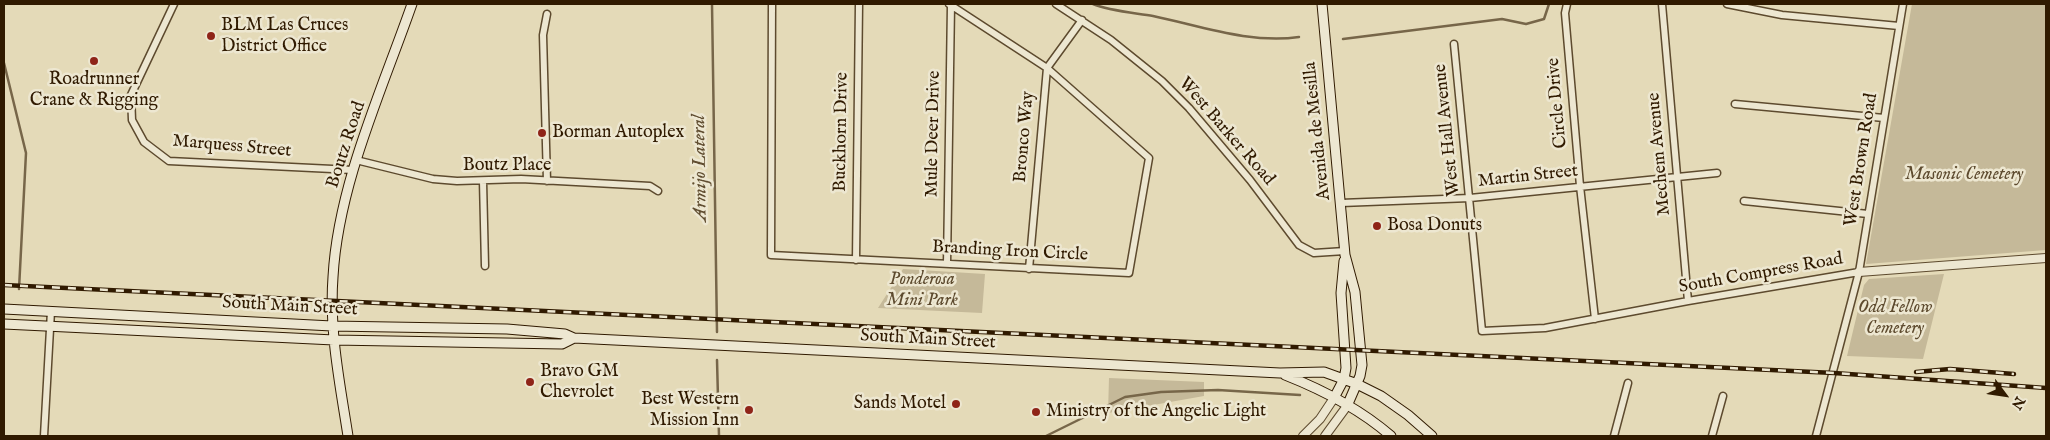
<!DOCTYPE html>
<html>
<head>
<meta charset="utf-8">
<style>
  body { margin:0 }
  #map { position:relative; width:2050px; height:440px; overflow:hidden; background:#e4dab8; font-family:"IM FELL English",serif }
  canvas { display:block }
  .frame { position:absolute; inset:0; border:5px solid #301a00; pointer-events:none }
  .north { position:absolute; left:1980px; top:370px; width:50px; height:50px; -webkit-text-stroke:4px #ede7d1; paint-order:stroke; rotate:121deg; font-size:14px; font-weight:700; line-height:20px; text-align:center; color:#301a00 }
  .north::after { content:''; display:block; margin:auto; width:18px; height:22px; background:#301a00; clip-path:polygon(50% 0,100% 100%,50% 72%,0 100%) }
</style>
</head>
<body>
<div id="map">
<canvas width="2050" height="440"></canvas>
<div class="frame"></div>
<div class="north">N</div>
</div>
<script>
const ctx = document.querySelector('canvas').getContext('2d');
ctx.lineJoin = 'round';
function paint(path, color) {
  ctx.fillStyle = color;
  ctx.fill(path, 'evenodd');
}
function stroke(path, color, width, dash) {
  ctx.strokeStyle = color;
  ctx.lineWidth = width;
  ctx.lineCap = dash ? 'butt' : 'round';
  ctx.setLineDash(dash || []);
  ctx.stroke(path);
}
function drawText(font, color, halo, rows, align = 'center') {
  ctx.font = font + ' "IM FELL English",serif';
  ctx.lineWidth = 5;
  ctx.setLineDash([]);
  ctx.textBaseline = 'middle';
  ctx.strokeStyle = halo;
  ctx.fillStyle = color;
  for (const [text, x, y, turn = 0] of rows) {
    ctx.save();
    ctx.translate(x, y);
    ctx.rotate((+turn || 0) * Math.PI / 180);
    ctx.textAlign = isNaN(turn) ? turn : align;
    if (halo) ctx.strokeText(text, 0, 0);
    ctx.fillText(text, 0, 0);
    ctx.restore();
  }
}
const green = new Path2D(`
  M1912,4H2046V250L1866,264Z
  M903,269L985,274L982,313L878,308Z
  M1944,274L1923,359L1847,356L1864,285L1869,279Z
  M1109,378L1204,382V396L1108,413Z`);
const stream = new Path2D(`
  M712,4L717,332
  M1093,4C1109,11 1136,13 1153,16C1201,26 1250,44 1299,37
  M1343,39L1502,19L1526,24L1544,19L1549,4
  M4,63L26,153L19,289
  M717,360L719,436
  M1046,436L1125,397L1161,392L1218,390L1300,395`);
const minor = new Path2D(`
  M174,4L131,95L132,120L144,142L169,161L353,170
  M772,4L771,255L1129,273L1149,158L1047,68L949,4
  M1056,4L1111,40L1162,81L1189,108L1250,180L1299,245L1314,253L1345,251
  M1567,4L1565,13L1580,186L1595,319
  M1662,4L1688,301
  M1727,4L1782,15L1899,26
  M1454,44L1482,331L1545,328L1688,301L1859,272
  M1735,104L1884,118
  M356,160L433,179L457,181L521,179L650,186L658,191
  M483,181L485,266
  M547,181L543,35L547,14
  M1744,201L1868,214
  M1341,203L1470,198L1717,173
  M856,260L859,4
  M947,264L951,5
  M1029,269L1047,68L1082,20
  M44,436L51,311
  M1614,436L1628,383
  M1712,436L1723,396
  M1816,436L1859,272L1903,4`);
const tertiary = new Path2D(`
  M1859,272L2046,258
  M1303,436L1320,419L1334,398
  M1325,436L1347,406`);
const secondary = new Path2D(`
  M1322,4L1345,255L1355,292L1362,365L1360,376L1347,406
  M4,309L332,326L507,329L565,334L574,338L1280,373L1324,372L1357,384L1381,396L1408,415L1432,436
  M4,324L334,340L562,344L574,338
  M1285,375C1323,390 1360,409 1391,436
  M1334,398L1344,379L1346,368L1341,293L1344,261
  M348,436C340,384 329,331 333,277C338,185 382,90 412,4`);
const rail = new Path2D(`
  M4,285L1834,373L2046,388
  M1916,372L1950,369L2014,374`);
const markers = [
  [211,36,5,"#8f2418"],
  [94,61,5,"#8f2418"],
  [542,133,5,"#8f2418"],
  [1377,226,5,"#8f2418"],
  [530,382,5,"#8f2418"],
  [956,404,5,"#8f2418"],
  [749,410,5,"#8f2418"],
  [1036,412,5,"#8f2418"]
];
const poiNames = [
  ["BLM Las Cruces",221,26],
  ["District Office",221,47],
  ["Roadrunner",94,80,"center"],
  ["Crane & Rigging",94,101,"center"],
  ["Borman Autoplex",552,133],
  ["Bosa Donuts",1387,226],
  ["Bravo GM",540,372],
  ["Chevrolet",540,393],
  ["Best Western",739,400,"right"],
  ["Mission Inn",739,421,"right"],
  ["Sands Motel",946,404,"right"],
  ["Ministry of the Angelic Light",1046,412]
];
const streetNames = [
  ["Circle Drive",1558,103,-95],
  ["West Hall Avenue",1448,130,-96],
  ["Avenida de Mesilla",1318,131,-96],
  ["Buckhorn Drive",842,132,-89],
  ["West Barker Road",1226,132,49],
  ["Mule Deer Drive",934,134,-89],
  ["Bronco Way",1025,137,-85],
  ["Boutz Road",347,145,-72],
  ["Marquess Street",232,147,5],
  ["Mechem Avenue",1660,154,-95],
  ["West Brown Road",1862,160,-81],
  ["Boutz Place",507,166],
  ["Martin Street",1528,177,-6],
  ["Branding Iron Circle",1010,252,3],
  ["South Compress Road",1761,274,-10],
  ["South Main Street",290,307,3],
  ["South Main Street",928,340,3]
];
const parkNames = [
  ["Masonic Cemetery",1964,175],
  ["Ponderosa",922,280],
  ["Mini Park",922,301],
  ["Odd Fellow",1895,308],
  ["Cemetery",1895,329]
];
const waterNames = [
  ["Armijo Lateral",701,168,-91]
];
paint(green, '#c5b999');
stroke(stream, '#776649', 2.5);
stroke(minor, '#5d4a2e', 9);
stroke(tertiary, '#5d4a2e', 10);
stroke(secondary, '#301a00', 11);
stroke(minor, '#ede7d1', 6);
stroke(tertiary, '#ede7d1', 8);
stroke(secondary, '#ede7d1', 9);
stroke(rail, '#301a00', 4.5);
stroke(rail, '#ede7d1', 2.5, [8]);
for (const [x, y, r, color] of markers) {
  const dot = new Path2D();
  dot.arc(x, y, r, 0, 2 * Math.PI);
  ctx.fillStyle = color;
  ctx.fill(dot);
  stroke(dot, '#ede7d1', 2);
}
drawText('18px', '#301a00', '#ede7d1', poiNames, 'left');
drawText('18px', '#301a00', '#ede7d1', streetNames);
drawText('italic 18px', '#5d4a2e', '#ede7d1', parkNames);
drawText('italic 19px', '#604d30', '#ede7d1', waterNames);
</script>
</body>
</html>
